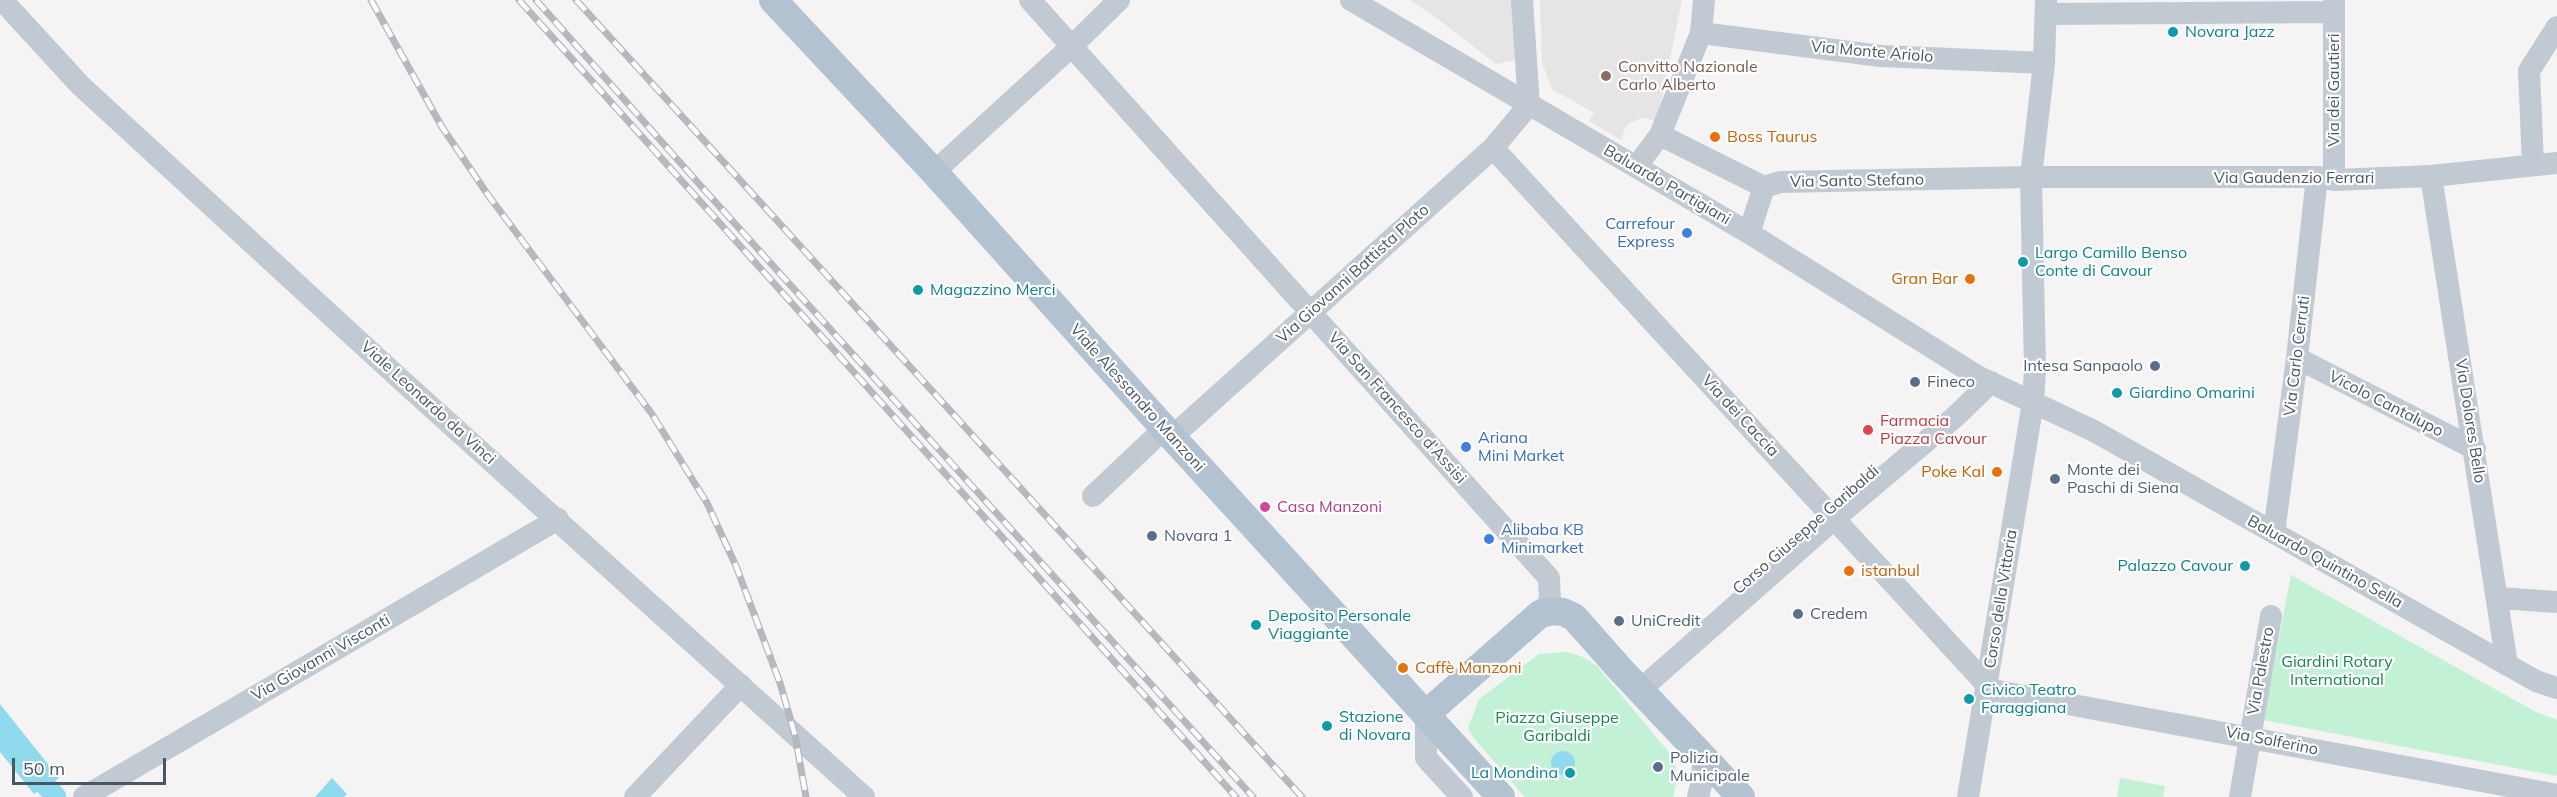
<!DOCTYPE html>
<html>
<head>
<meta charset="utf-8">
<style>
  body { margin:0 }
  #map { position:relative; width:2557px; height:797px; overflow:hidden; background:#f5f3f3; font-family:Mulish,sans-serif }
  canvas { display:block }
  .scale { position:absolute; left:12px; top:758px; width:154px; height:27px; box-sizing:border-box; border:3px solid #4a5661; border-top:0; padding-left:8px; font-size:18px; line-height:21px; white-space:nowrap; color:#4a5661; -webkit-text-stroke:4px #fff; paint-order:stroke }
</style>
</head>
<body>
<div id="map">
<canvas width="2557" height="797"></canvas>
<div class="scale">50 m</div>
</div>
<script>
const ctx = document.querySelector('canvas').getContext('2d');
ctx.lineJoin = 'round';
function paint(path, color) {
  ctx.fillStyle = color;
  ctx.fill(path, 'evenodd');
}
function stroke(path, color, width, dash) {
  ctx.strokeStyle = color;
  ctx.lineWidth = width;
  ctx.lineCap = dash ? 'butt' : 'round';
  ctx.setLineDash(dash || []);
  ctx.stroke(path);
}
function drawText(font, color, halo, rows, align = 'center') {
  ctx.font = font + ' Mulish,sans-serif';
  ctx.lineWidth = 4.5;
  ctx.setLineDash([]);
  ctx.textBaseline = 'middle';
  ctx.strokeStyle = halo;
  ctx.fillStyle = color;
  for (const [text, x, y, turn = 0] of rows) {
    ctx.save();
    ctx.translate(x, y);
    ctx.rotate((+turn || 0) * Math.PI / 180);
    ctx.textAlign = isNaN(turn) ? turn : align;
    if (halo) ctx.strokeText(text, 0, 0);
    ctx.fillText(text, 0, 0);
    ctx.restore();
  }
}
const education = new Path2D(`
  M1410,0H1515L1520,59L1496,64L1438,19Z
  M1540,0H1682L1657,121L1643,118L1632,122L1626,126L1621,140L1589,121L1594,113L1552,89L1542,63Z`);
const green = new Path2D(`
  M2291,575L2536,712L2557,720V776L2263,720Z
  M1567,652L1583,657L1597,666L1672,756L1678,775L1673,797H1525L1472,736L1468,728L1479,699L1539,654Z
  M2120,778L2165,786L2163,797H2117Z`);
const water = new Path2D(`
  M0,704L59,778L34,794L0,752Z
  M1551 763a12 12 0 1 1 24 0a12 12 0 1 1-24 0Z
  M332,778L347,794L344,797H315Z`);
const canal = new Path2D(`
  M0,733L56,797`);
const minor = new Path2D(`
  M2,0L80,85L399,378L864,797
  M1030,0L1549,578L1550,601L1540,614
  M1351,0L1749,233L1979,377L2094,431L2536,681L2557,688
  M1522,0L1529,105
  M2046,14L2334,12
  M1701,33L1881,56L2044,63
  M1660,135L1764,187L1780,182L2031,177H2317L2334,180L2431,176L2557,163
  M1493,148L1987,685
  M2533,165L2529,71L2557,27
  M1636,167L1660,135L1701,33L1704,0
  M934,172L1072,46L1119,0
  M2431,176L2507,665
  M2334,180V0
  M1749,233L1764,187
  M2297,358L2475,449
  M1172,437L1493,148L1529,105
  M1093,496L1164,429
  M2274,533L2297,358L2317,177
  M2499,598L2557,602
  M1987,689L2557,795
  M1640,690L1834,519L1956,416L1991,382
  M1426,714V758L1462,797
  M84,797L558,519
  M635,797L741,685
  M1698,797L1702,781L1703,757
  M1968,797L2033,402L2035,370L2031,177L2044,63L2046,0
  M2240,797L2271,616`);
const major = new Path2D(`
  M773,0L934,172L1172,437L1501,797
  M1426,714L1540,614L1553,611L1563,612L1574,617L1620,669L1741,797`);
const rail = new Path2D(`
  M371,0L442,127L488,195L652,414L707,503L736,566L780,683L795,735L806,797
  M519,0L1236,797
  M536,0L700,185L1253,797
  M576,0L1302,797`);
const markers = [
  [2173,32,6,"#0f9aa8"],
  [1606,76,6,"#8d6e63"],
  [1715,137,6,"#e8710a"],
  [1687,233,6,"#3f7fe0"],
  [2023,262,6,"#0f9aa8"],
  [1970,279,6,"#e8710a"],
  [918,290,6,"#0f9aa8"],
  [2155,366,6,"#5c6f8a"],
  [1915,382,6,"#5c6f8a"],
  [2117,393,6,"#0f9aa8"],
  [1868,430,6,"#e0444e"],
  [1466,447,6,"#3f7fe0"],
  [1997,472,6,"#e8710a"],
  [2055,479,6,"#5c6f8a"],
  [1265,507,6,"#d1479c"],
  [1152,536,6,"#5c6f8a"],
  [1489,539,6,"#3f7fe0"],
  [2245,566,6,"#0f9aa8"],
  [1849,571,6,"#e8710a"],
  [1798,614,6,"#5c6f8a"],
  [1619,621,6,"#5c6f8a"],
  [1256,625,6,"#0f9aa8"],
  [1403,668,6,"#e8710a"],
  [1969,699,6,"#0f9aa8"],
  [1327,726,6,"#0f9aa8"],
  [1658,767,6,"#5c6f8a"],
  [1570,773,6,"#0f9aa8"]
];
const cultureNames = [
  ["Novara Jazz",2185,32],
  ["Largo Camillo Benso",2035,253],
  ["Conte di Cavour",2035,271],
  ["Magazzino Merci",930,290],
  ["Giardino Omarini",2129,393],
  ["Palazzo Cavour",2233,566,"right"],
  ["Deposito Personale",1268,616],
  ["Viaggiante",1268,634],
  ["Civico Teatro",1981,690],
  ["Faraggiana",1981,708],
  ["Stazione",1339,717],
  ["di Novara",1339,735],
  ["La Mondina",1558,773,"right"]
];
const streetNames = [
  ["Via Monte Ariolo",1872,52,5],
  ["Via dei Gautieri",2334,90,-90],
  ["Via Gaudenzio Ferrari",2294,178],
  ["Via Santo Stefano",1857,181,-1],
  ["Baluardo Partigiani",1667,185,30],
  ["Via Giovanni Battista Ploto",1353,274,-42],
  ["Via Carlo Cerruti",2297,356,-83],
  ["Viale Alessandro Manzoni",1137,398,48],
  ["Viale Leonardo da Vinci",428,403,42],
  ["Vicolo Cantalupo",2386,404,27],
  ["Via San Francesco d'Assisi",1397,408,48],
  ["Via dei Caccia",1740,416,47],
  ["Via Dolores Bello",2470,421,81],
  ["Corso Giuseppe Garibaldi",1806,530,-41],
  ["Baluardo Quintino Sella",2325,562,29],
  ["Corso della Vittoria",2001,599,-81],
  ["Via Giovanni Visconti",321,658,-30],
  ["Via Palestro",2261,671,-80],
  ["Via Solferino",2272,741,11]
];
const educationNames = [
  ["Convitto Nazionale",1618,67],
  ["Carlo Alberto",1618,85]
];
const foodNames = [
  ["Boss Taurus",1727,137],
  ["Gran Bar",1958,279,"right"],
  ["Poke Kal",1985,472,"right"],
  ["istanbul",1861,571],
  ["Caffè Manzoni",1415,668]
];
const shopNames = [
  ["Carrefour",1675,224,"right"],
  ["Express",1675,242,"right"],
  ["Ariana",1478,438],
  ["Mini Market",1478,456],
  ["Alibaba KB",1501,530],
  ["Minimarket",1501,548]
];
const serviceNames = [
  ["Intesa Sanpaolo",2143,366,"right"],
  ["Fineco",1927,382],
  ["Monte dei",2067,470],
  ["Paschi di Siena",2067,488],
  ["Novara 1",1164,536],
  ["Credem",1810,614],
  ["UniCredit",1631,621],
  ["Polizia",1670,758],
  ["Municipale",1670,776]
];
const healthNames = [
  ["Farmacia",1880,421],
  ["Piazza Cavour",1880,439]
];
const hotelNames = [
  ["Casa Manzoni",1277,507]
];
const parkNames = [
  ["Giardini Rotary",2337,662],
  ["International",2337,680],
  ["Piazza Giuseppe",1557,718],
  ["Garibaldi",1557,736]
];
paint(education, '#e6e4e5');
paint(green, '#c3f1d5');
paint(water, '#90daee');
stroke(canal, '#90daee', 21);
stroke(minor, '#c1cad2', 22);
stroke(major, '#b3c2d1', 28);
stroke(rail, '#b5b8bd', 7);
stroke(rail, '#fff', 4.5, [14]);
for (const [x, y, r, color] of markers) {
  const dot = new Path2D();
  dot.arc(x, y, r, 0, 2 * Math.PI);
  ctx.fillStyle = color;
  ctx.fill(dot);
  stroke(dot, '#fff', 2);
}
drawText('16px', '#0d838f', '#fff', cultureNames, 'left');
drawText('16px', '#4a5661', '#fff', streetNames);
drawText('16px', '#785e54', '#fff', educationNames, 'left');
drawText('16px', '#c56008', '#fff', foodNames, 'left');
drawText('16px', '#366cbe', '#fff', shopNames, 'left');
drawText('16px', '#4e5e75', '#fff', serviceNames, 'left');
drawText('16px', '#be3a42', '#fff', healthNames, 'left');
drawText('16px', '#b23c85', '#fff', hotelNames, 'left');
drawText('16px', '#17864f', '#fff', parkNames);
</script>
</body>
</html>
